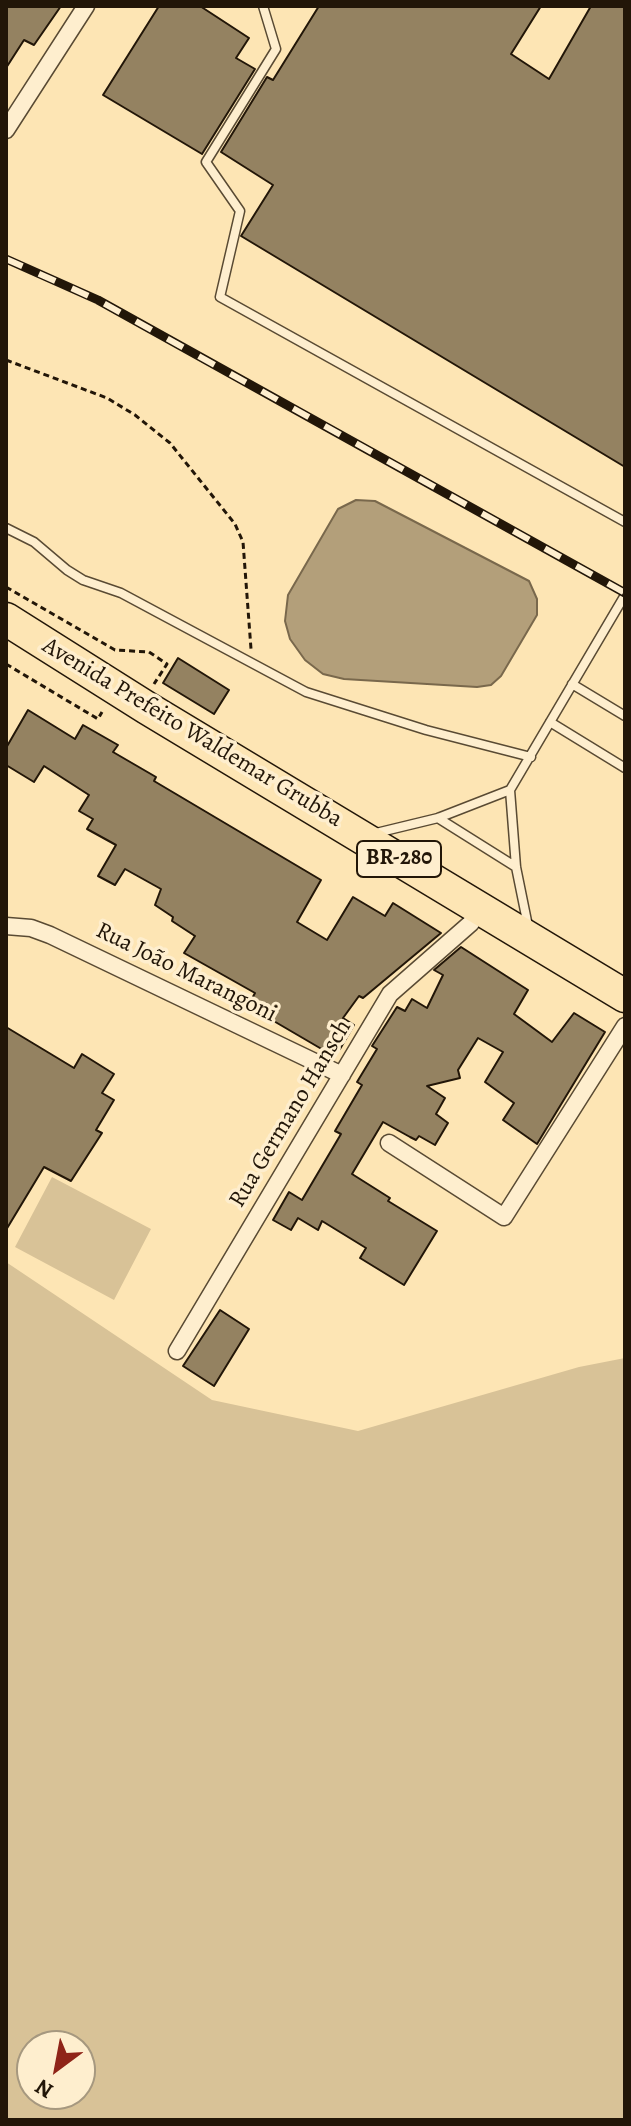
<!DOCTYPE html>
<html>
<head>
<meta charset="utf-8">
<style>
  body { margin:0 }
  #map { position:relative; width:631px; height:2126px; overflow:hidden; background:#fde5b4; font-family:Alegreya,serif }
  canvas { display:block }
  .frame { position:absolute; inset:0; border:8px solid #221608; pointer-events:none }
  .north { position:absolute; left:16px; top:2030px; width:80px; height:80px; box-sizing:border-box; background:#feeece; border:2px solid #a6987f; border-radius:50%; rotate:212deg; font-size:22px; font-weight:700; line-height:32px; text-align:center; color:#221608 }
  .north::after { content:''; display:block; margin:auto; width:28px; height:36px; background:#8f2418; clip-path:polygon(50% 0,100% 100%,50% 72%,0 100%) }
</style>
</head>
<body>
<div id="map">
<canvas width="631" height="2126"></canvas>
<div class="frame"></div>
<div class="north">N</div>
</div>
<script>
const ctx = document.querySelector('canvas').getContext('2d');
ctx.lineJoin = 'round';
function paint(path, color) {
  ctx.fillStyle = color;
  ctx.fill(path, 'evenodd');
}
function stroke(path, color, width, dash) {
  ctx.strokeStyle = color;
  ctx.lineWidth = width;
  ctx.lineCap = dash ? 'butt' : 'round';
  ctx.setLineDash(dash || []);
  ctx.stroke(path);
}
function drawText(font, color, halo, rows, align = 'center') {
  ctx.font = font + ' Alegreya,serif';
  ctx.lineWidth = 7;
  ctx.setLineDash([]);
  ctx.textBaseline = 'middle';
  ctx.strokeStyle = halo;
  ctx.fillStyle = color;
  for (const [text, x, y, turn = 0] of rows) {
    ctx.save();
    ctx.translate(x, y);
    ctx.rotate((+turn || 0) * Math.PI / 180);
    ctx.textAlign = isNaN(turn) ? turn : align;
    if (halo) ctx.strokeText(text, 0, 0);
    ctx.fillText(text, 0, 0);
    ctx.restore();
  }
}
const green = new Path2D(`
  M52,1177L151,1229L114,1300L15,1247Z
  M6,1262L212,1400L358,1431L579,1367L625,1358V2120H6ZM32,2046H80V2094H32Z`);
const water = new Path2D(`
  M356,500L375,501L529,581L537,599V615L501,676L491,685L477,687L344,679L323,674L305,660L290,639L285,621L288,595L338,509Z`);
const building = new Path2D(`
  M6,6H61L34,45L24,40L6,68Z
  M159,6H200L249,38L236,58L255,69L202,154L103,95Z
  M319,6H541L511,54L549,79L591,6H625V467L241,236L273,185L221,152L267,77L273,80Z
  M178,658L229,690L214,714L163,683Z
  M28,710L75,739L83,725L118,745L113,752L156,777L154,781L321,880L297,922L327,940L353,897L385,916L393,903L441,933L363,998L359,996L343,1018L354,1025L340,1049L334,1052L325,1051L248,1006L255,993L184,953L195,936L172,921L173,917L155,905L161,889L125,869L115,885L98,876L116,845L87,829L93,819L79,811L89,795L44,766L34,782L6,765V748Z
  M461,947L528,990L514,1014L552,1042L574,1013L605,1032L537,1144L503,1120L514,1103L485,1082L503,1052L478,1038L458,1070L460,1078L427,1086L445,1098L436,1114L448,1123L435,1145L419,1136L416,1140L410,1137L383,1122L352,1174L390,1198L388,1201L437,1231L404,1285L360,1258L366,1248L322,1221L318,1230L298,1218L291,1230L273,1220L289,1192L302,1200L341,1134L335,1131L362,1085L357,1082L377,1049L372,1046L397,1007L405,1011L412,999L427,1008L443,975L434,970Z
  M6,1027L74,1068L82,1054L114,1074L102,1093L114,1100L96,1130L102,1133L71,1181L44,1167L6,1230Z
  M220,1310L249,1329L214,1386L183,1366Z`);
const path = new Path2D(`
  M6,360L107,398L135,415L170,443L235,524L243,542L251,649
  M6,587L115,650L149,652L167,664L154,684
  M6,664L98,719L102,712`);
const lane = new Path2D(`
  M263,6L276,49L206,162L240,211L220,297L625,522
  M6,528L34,542L67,570L83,580L121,593L306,692L426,730L531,757
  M572,684L625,716
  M550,722L625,768
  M510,790L625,595
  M438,818L516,867
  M372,834L438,818L510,790L516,867L528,926`);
const street = new Path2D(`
  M6,130L86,6
  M6,926L31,928L50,935L342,1075
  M389,1143L504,1217L625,1026
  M177,1351L390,994L471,923`);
const highway = new Path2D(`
  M6,619L147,708L625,996`);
const rail = new Path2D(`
  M6,259L98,300L625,593`);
const shields = [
  [399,859,84]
];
const shieldNames = [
  ["BR-280",399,859]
];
const streetNames = [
  ["Avenida Prefeito Waldemar Grubba",192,733,31],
  ["Rua João Marangoni",186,973,26],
  ["Rua Germano Hansch",291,1114,-59]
];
paint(green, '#d8c297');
paint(water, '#b39f7a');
stroke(water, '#79684c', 2);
paint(building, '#948261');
stroke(building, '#221608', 2);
stroke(lane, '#594a33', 11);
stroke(street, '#594a33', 19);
stroke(highway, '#221608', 35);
stroke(path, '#221608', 3, [6, 4]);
stroke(lane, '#feeece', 8);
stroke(street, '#feeece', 16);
stroke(highway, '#fde5b4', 32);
stroke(rail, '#221608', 9);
stroke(rail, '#feeece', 6, [18]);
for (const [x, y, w] of shields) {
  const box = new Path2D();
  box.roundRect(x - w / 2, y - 18, w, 36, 6);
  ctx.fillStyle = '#feeece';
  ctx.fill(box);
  stroke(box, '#221608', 2);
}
drawText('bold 22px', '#221608', null, shieldNames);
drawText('24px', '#221608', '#feeece', streetNames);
</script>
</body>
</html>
